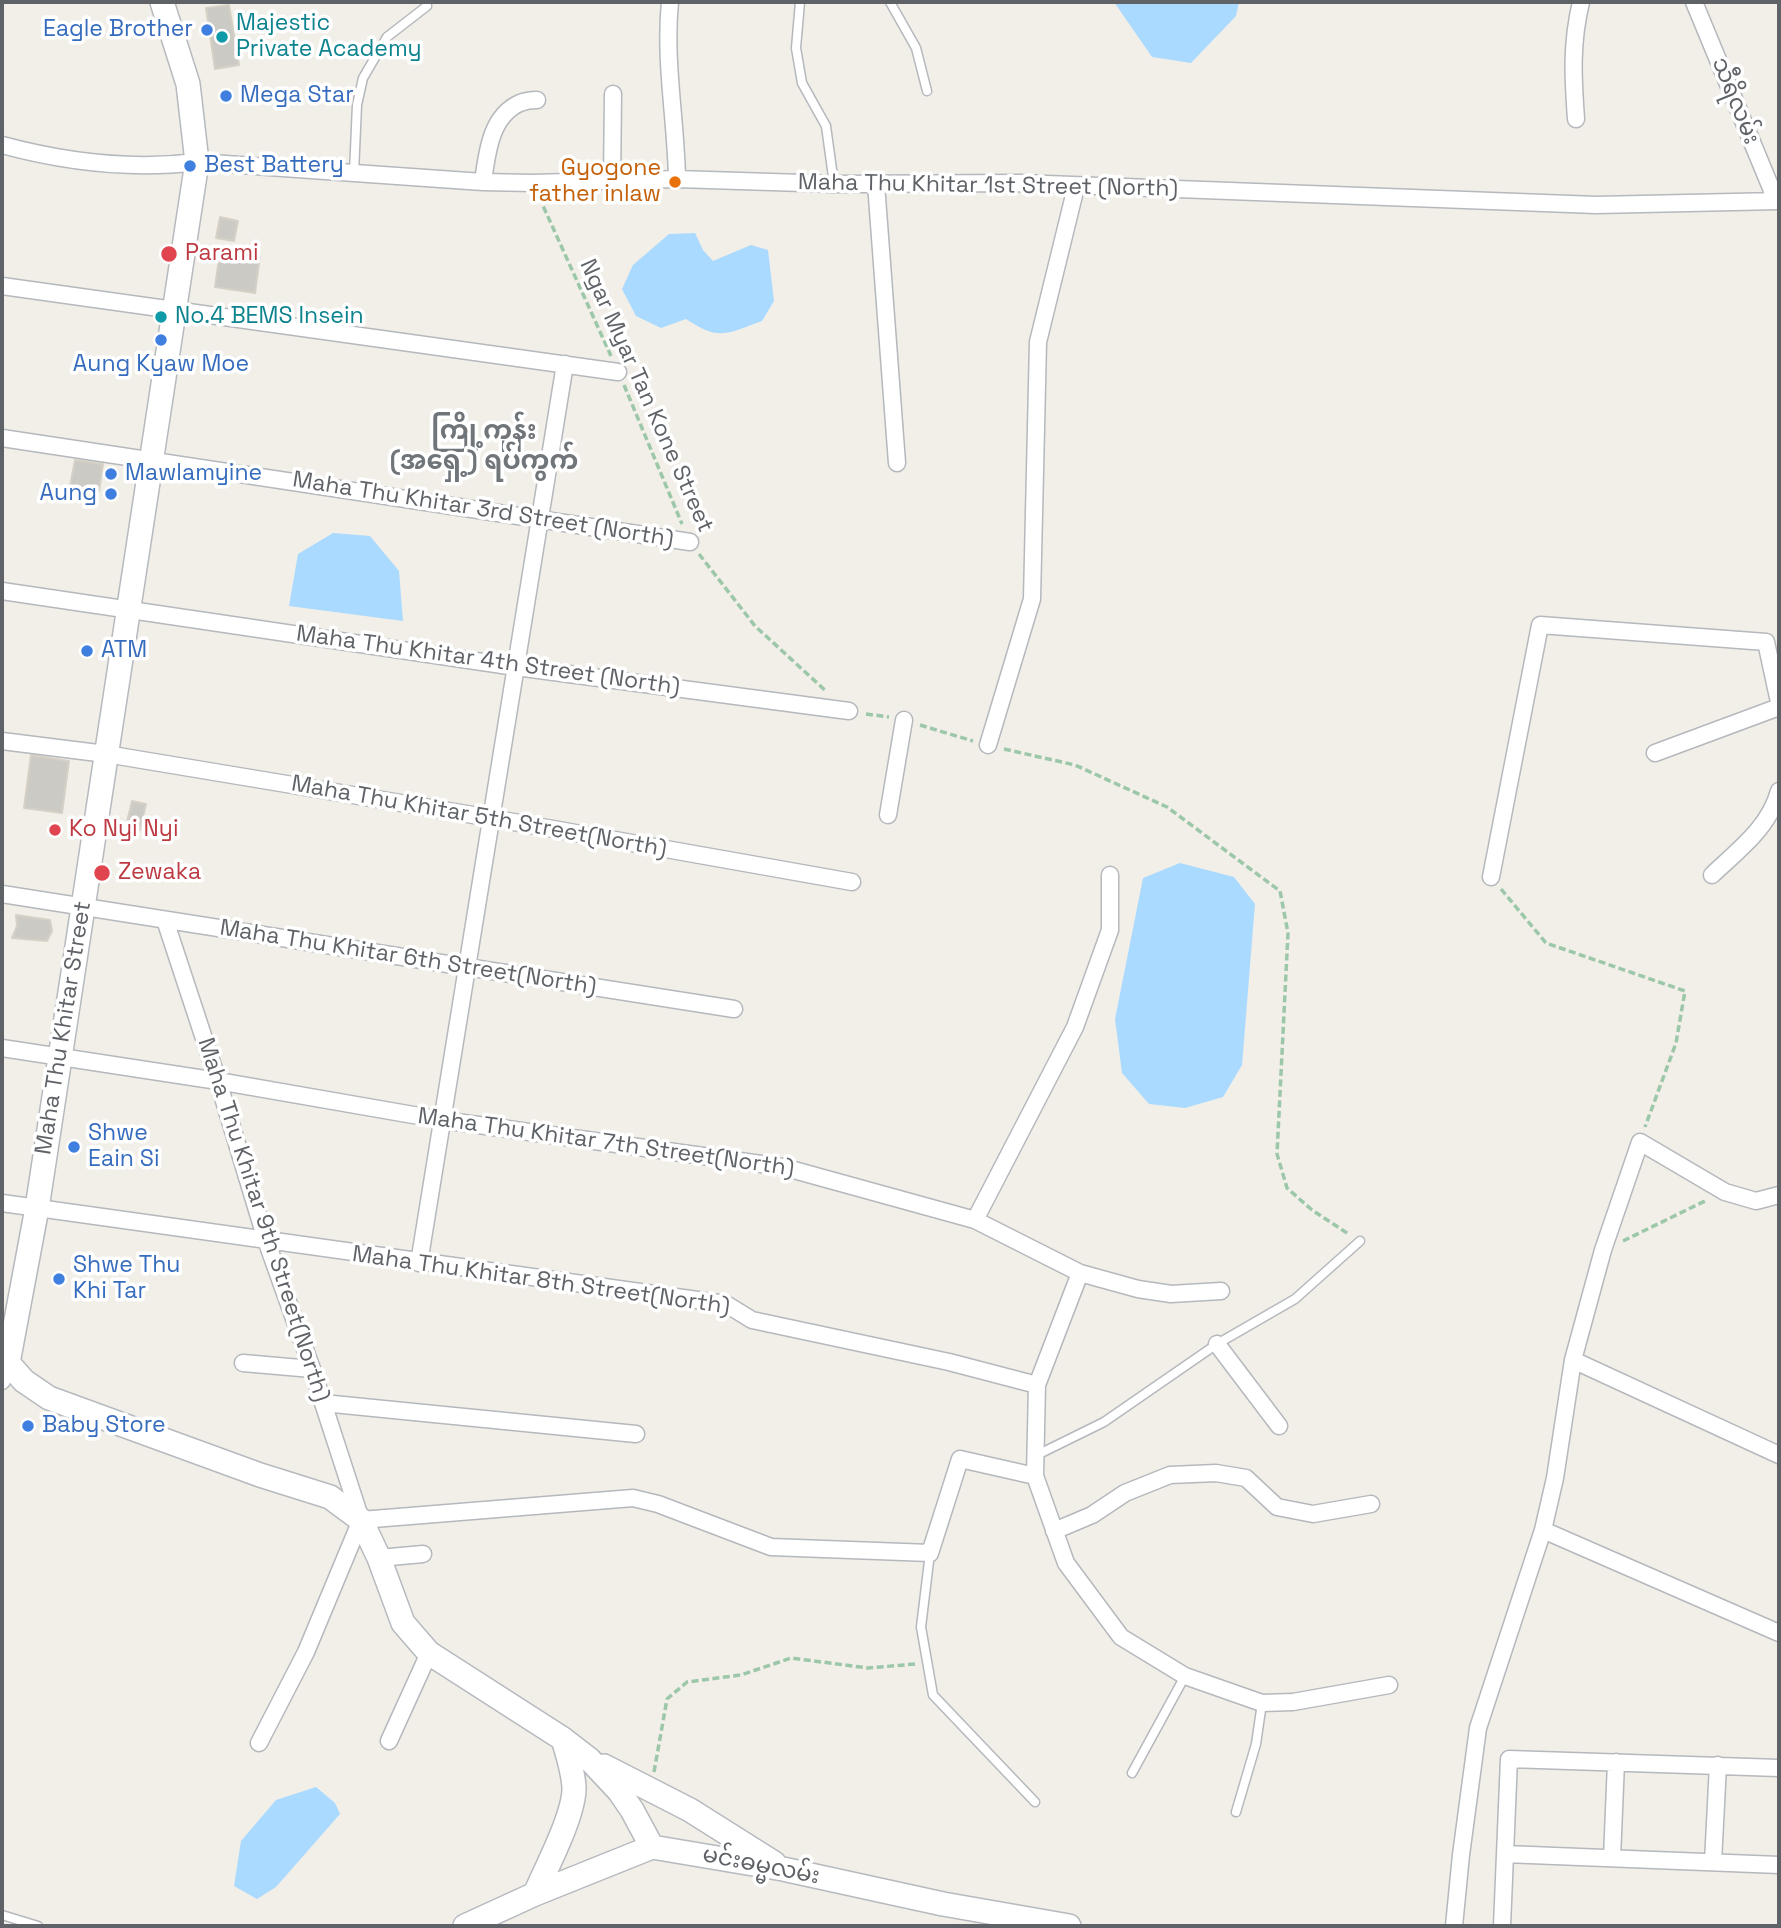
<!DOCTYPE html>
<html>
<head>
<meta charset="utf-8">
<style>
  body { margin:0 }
  #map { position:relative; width:1781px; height:1928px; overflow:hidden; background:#f1efe8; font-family:"Space Grotesk",sans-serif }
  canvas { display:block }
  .frame { position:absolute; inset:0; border:4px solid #5f6368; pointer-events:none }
</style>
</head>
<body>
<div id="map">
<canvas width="1781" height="1928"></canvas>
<div class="frame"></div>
</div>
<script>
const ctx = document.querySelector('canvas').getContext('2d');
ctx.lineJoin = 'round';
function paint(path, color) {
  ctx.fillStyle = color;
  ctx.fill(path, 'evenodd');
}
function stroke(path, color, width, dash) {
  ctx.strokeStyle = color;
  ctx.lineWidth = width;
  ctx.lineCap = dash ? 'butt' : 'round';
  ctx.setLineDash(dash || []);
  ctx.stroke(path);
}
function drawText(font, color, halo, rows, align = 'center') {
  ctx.font = font + ' "Space Grotesk","Noto Sans Myanmar",sans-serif';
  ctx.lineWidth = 7;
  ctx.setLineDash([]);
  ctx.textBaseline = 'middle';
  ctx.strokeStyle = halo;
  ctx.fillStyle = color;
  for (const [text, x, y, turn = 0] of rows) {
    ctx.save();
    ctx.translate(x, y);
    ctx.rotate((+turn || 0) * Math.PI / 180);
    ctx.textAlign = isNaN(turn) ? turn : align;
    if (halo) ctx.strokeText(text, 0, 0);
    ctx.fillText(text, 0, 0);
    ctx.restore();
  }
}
const water = new Path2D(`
  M1114,2H1239L1236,16L1191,63L1152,57Z
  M695,233L703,250L713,261L751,245L768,250L774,301L762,321C726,334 719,341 686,319L661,328L636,316L622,289L633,265L669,234Z
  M333,533L370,536L399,571L403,621L289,606L298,554Z
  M1180,863L1234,877L1255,904L1242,1065L1223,1097L1185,1108L1149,1104L1122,1073L1115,1019L1143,878Z
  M316,1787L335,1803L340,1814L276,1887L257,1899L234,1886L241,1841L276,1800Z`);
const building = new Path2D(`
  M229,5L239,65L215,69L206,8Z
  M220,217L238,221L234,241L216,238Z
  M220,252L260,256L255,293L215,287Z
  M75,460L103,464L99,491L70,486Z
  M31,755L69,761L62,813L24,808Z
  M132,801L146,804L140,830L126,826Z
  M16,915L50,920L52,931L47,941L12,938L17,926Z`);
const path = new Path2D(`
  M539,197L611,356
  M624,385L682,524
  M699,554L755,626L827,692
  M866,714L889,717
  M920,725L973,741
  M1004,749L1075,765L1167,807L1280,891L1288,933L1277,1154L1287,1188L1312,1210L1350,1235
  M1501,889L1546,943L1685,991L1676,1043L1645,1127
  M1623,1241L1707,1200
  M654,1772L667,1699L687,1682L741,1675L791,1658L868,1668L915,1664`);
const lane = new Path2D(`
  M800,2L796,48L802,83L826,126L834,184
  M890,2L916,48L927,91
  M354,173L357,105L363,78L387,37L427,6
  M1035,1456L1104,1422L1217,1344L1295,1299L1360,1241
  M930,1553L921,1627L933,1695L1035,1802
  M1132,1773L1185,1676
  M1236,1812L1256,1744L1262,1703
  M2,1915L38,1926`);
const street = new Path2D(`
  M670,2C664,61 676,120 677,179
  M1694,2L1771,188L1774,201
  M1576,119C1573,77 1571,44 1581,2
  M2,145C65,162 132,170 197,162L483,182L532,183L677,179L834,184L1020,183L1596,205L1779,201
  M612,180L613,94
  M483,182C487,154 490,116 520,103C525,101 532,100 537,100
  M876,184L897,463
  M2,286L618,372
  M2,438L690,542
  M2,591L516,667L849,711
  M2,741L106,754L491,818L852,882
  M988,745L1032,599L1038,342L1076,187
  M1655,753L1779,707
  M888,815L904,720
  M1712,875C1738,850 1769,828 1779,791
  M1491,877L1540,625L1766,642L1779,702
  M2,894L734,1009
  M165,920L218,1081L266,1240L312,1369L361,1520
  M2,1048L218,1081L442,1120L783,1167L975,1220L1080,1273L1138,1289L1171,1294L1221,1291
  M2,1203L726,1304L752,1320L949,1362L1037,1385
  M975,1220L1075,1027L1110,930V875
  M419,1263L565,364
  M1080,1273L1037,1385L1035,1476L1066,1563L1121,1637L1185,1676L1262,1703L1293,1702L1389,1685
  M1217,1344L1279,1426
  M1573,1360L1779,1455
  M2,1362L8,1363L2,1381
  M243,1363L312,1369
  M323,1403L636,1434
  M361,1520L633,1498L658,1504L771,1547L930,1553L960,1459L1035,1476
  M1543,1530L1779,1633
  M1054,1531L1092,1515L1125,1493L1170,1475L1216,1473L1246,1478L1277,1507L1313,1514L1371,1504
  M379,1558L423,1554
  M389,1741L429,1653
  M259,1743L306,1652L361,1520
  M1505,1854L1779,1865
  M1612,1858L1616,1762
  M1713,1862L1718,1765
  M1454,1926L1461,1855L1478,1728L1543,1530L1555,1478L1573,1360L1603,1250L1640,1142L1725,1192L1756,1201L1779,1195
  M1502,1926L1509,1759L1779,1768`);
const secondary = new Path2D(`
  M162,2L188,84L197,162L37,1208L8,1363L24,1381L49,1398L260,1475L330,1497L361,1520L379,1558L403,1623L429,1653L563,1739L589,1759L619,1791L632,1810L652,1847
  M604,1766L690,1810L774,1863
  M535,1894C546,1868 575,1814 574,1787C573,1771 568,1755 563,1739
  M465,1926L535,1894L652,1847L783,1869L943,1904L1069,1926`);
const markers = [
  [207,30,7,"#3f7fe0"],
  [222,37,7,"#0f9aa8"],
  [226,96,7,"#3f7fe0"],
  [190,166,7,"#3f7fe0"],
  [675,182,7,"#e8710a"],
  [169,254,9,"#e0444e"],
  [161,317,7,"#0f9aa8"],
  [161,340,7,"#3f7fe0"],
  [111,474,7,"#3f7fe0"],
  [111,494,7,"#3f7fe0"],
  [87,651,7,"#3f7fe0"],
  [55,830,7,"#e0444e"],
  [102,873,9,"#e0444e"],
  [74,1147,7,"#3f7fe0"],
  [59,1279,7,"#3f7fe0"],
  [28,1426,7,"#3f7fe0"]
];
const cultureNames = [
  ["Majestic",236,24],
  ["Private Academy",236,50],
  ["No.4 BEMS Insein",175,317]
];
const shopNames = [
  ["Eagle Brother",193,30,"right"],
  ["Mega Star",240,96],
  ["Best Battery",204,166],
  ["Aung Kyaw Moe",161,365,"center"],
  ["Mawlamyine",125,474],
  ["Aung",97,494,"right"],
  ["ATM",101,651],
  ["Shwe",88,1134],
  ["Eain Si",88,1160],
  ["Shwe Thu",73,1266],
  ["Khi Tar",73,1292],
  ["Baby Store",42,1426]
];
const streetNames = [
  ["သီရိလမ်း",1735,101,68],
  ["Maha Thu Khitar 1st Street (North)",988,186,1],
  ["Ngar Myar Tan Kone Street",646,396,66],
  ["Maha Thu Khitar 3rd Street (North)",483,510,9],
  ["Maha Thu Khitar 4th Street (North)",488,661,8],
  ["Maha Thu Khitar 5th Street(North)",479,817,10],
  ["Maha Thu Khitar 6th Street(North)",408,958,9],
  ["Maha Thu Khitar Street",64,1028,-81],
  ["Maha Thu Khitar 7th Street(North)",606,1143,8],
  ["Maha Thu Khitar 9th Street(North)",263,1220,72],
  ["Maha Thu Khitar 8th Street(North)",541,1281,8],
  ["မင်းဓမ္မလမ်း",761,1866,11]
];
const foodNames = [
  ["Gyogone",661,169],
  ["father inlaw",661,195]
];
const healthNames = [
  ["Parami",185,254],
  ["Ko Nyi Nyi",69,830],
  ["Zewaka",118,873]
];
const quarterNames = [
  ["ကြို့ကုန်း",484,432],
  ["(အရှေ့) ရပ်ကွက်",484,462]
];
paint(water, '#aadaff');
paint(building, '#cccac5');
stroke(building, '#d6d1c6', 2);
stroke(lane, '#b5b8bc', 11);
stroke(street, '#b5b8bc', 19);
stroke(secondary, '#b6babf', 26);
stroke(path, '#9cc7a9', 3.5, [7, 3.5]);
stroke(lane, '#fff', 8);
stroke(street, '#fff', 16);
stroke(secondary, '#fff', 23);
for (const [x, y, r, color] of markers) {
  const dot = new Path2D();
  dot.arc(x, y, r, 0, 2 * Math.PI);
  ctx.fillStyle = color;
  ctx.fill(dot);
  stroke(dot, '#fff', 2.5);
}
drawText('23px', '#0d838f', '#fff', cultureNames, 'left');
drawText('23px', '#366cbe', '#fff', shopNames, 'left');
drawText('23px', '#5f6368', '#fff', streetNames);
drawText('23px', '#c56008', '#fff', foodNames, 'right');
drawText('23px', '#be3a42', '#fff', healthNames, 'left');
drawText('bold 26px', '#70757a', '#fff', quarterNames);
</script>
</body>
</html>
